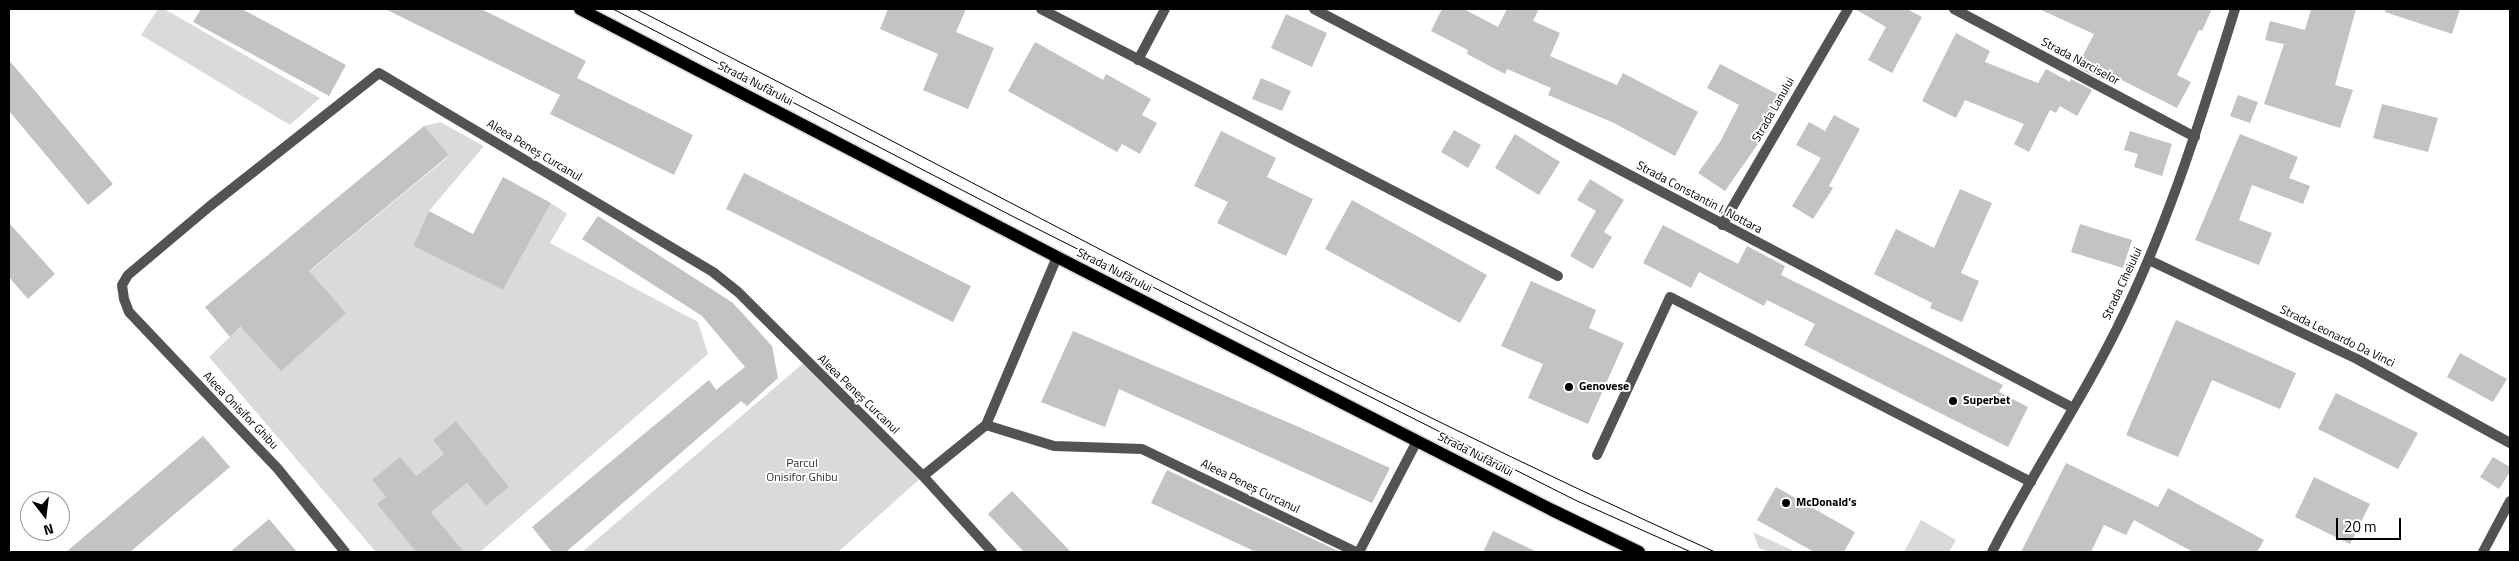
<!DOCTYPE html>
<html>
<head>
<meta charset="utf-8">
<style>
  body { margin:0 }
  #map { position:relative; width:2519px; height:561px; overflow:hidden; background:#fff; font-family:"Titillium Web",sans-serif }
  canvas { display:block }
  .frame { position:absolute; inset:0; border:10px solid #000; pointer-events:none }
  .north { position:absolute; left:20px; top:491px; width:50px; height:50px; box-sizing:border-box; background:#fff; border:1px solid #999; border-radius:50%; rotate:165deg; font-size:14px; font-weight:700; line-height:20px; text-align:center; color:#000 }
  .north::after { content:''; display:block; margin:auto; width:18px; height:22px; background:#000; clip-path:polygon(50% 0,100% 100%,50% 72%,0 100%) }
  .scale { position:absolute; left:2336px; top:518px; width:65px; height:22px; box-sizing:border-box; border:2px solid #000; border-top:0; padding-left:6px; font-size:15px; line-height:18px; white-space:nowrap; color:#000; -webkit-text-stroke:4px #fff; paint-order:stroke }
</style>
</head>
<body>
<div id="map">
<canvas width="2519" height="561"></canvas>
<div class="frame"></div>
<div class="north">N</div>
<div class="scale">20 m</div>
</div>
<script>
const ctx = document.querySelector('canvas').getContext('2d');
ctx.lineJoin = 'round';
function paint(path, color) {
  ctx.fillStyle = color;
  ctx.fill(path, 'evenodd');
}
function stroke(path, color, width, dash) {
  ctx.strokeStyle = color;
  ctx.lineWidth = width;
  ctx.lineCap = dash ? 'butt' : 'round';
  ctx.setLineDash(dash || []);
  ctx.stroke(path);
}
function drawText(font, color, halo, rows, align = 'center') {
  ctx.font = font + ' "Titillium Web",sans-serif';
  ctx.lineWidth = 4;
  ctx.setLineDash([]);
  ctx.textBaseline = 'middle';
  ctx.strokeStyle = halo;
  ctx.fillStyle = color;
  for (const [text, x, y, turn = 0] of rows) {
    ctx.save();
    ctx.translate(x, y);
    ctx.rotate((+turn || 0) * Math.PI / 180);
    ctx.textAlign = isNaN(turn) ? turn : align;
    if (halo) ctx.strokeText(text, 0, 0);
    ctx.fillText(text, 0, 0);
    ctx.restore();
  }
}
const green = new Path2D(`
  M158,9H164L320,98L290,125L141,35Z
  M440,122L484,146L429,211L413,246L503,290L551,203L567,214L550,243L698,322L708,354L480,552H464L431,512L467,483L486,506L509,487L456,422L433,440L444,454L416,476L372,480L386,497L378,505L416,552H376L209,357L230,337L449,156L424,126Z
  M806,361L923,476L838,552H582Z
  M1921,520L1956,540L1949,552H1904Z
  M1753,532L1796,552H1768L1759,548Z`);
const building = new Path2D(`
  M201,9H242L346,65L329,96L193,22Z
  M385,9H481L586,61L577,78L693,135L674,175L550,114L560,95Z
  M888,9H966L956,32L994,48L968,109L923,90L938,54L880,29Z
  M1442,9H1464L1498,27L1507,9H1539L1533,21L1560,33L1550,56L1617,85L1623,73L1698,112L1675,156L1614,123L1548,95L1551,88L1507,69L1505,74L1467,54L1468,50L1431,31Z
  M1855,9H1907L1922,17L1892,73L1868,60L1886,27Z
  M2039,9H2212L2202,31L2199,30L2177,75L2191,82L2177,108L2102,70L2098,78L2077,67L2094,34Z
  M2311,9H2356L2335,85L2353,90L2340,128L2264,104L2284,44L2265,40L2270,21L2305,30Z
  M2385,9H2460L2452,34L2385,12Z
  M1286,14L1327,33L1312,67L1271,48Z
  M1956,33L1990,51L1985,62L2038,83L2046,69L2070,82L2071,79L2092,90L2077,116L2060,106L2056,113L2050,110L2029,152L2014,144L2024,124L1965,100L1956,118L1922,101Z
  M1035,42L1103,80L1106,74L1151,99L1142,115L1157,123L1140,154L1122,144L1117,152L1008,91Z
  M9,60L113,184L88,205L9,111Z
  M1720,64L1783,97L1758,144L1725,191L1698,173L1720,142L1739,105L1707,88Z
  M1261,78L1291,91L1282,111L1252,99Z
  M2238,95L2258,102L2250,123L2230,116Z
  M2382,104L2438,118L2428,152L2373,138Z
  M1834,115L1860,129L1829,186L1833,188L1813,219L1792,206L1821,158L1796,145L1809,122L1825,131Z
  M424,126L449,155L309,271L346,313L281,371L241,327L230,337L205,307Z
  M1454,130L1481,145L1468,168L1441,152Z
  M1221,131L1276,158L1267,177L1313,199L1286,256L1217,223L1228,202L1194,186Z
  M2130,131L2172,144L2162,176L2134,167L2138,154L2124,150Z
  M1515,134L1560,162L1539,195L1495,168Z
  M2240,134L2298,157L2289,178L2310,186L2303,204L2252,185L2239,220L2272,233L2259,265L2195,240Z
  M744,173L971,286L953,322L726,209Z
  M503,177L551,203L503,290L413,246L429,211L473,234Z
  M1590,179L1624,200L1604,232L1612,237L1593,269L1570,256L1596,211L1577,200Z
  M1960,189L1992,203L1961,273L1979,281L1962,322L1930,308L1932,303L1874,274L1896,229L1934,248Z
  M1352,200L1487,275L1460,323L1325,249Z
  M598,216L733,303L772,346L778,378L747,406L741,401L566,552H552L532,527L709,380L716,390L745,367L702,316L582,239Z
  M9,223L55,274L28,299L9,277Z
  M2080,224L2132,240L2123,268L2071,252Z
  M1663,225L1738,264L1747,246L1785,266L1781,275L2003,385L1999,392L2028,407L2008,447L1804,345L1815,324L1767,300L1764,306L1699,272L1691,288L1643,263Z
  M1531,281L1596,310L1589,328L1624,343L1588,424L1528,398L1543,364L1501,346Z
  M2176,320L2296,373L2280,409L2212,380L2178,457L2126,435Z
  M1073,331L1299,427L1390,468L1372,503L1119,389L1105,427L1041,402Z
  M2460,353L2507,379L2493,402L2447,377Z
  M2336,393L2418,433L2398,469L2318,429Z
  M456,421L509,487L486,506L467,483L431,512L464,552H416L377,504L386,497L372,480L400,457L416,476L444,454L433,440Z
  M203,436L230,467L130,552H66Z
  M2493,457L2510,467V472L2499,489L2480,477Z
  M2066,463L2158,507L2168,488L2264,540L2257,552H2193L2134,520L2126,535L2104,525L2091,552H2021Z
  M1167,470L1334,549L1341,552H1256L1151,503Z
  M2314,477L2370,504L2350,544L2295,517Z
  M1776,487L1855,532L1844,552H1814L1757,520Z
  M1012,491L1071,552H1024L988,514Z
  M269,519L297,552H230Z
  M1493,531L1537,552H1483Z`);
const pedestrian = new Path2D(`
  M1597,455L1670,297L2031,482`);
const minor = new Path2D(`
  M1041,9L1558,276
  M1314,9L2073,408
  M1954,9L2195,137
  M1138,60L1165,9
  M1722,225L1848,9
  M986,425L1054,446L1142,449L1356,552
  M923,476L986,425L1057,257
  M345,552L278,469L129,312L124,299L122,285L128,275L210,206L379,73L713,272L738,292L865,418L923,476L992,552
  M1359,552L1417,441
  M2483,552L2510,501`);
const tertiary = new Path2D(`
  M2149,260L2357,359L2510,443
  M1992,552C2033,471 2085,396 2124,314C2171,216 2203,112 2235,9`);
const primary = new Path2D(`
  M580,9L1057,257L1552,510L1639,552`);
const tram = new Path2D(`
  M613,9L1012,216L1575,500L1691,552
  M636,9C995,191 1348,387 1715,552`);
const markers = [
  [1569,387,5,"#000"],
  [1953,401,5,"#000"],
  [1786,503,5,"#000"]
];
const streetNames = [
  ["Strada Narciselor",2080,62,28],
  ["Strada Nufărului",755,84,27],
  ["Strada Lanului",1774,110,-60],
  ["Aleea Peneș Curcanul",534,151,31],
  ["Strada Constantin I. Nottara",1699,198,28],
  ["Strada Nufărului",1114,271,27],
  ["Strada Ciheiului",2123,284,-65],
  ["Strada Leonardo Da Vinci",2337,337,26],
  ["Aleea Peneș Curcanul",858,395,44],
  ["Aleea Onisifor Ghibu",240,411,46],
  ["Strada Nufărului",1475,455,27],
  ["Aleea Peneș Curcanul",1250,487,26]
];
const poiNames = [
  ["Genovese",1579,387],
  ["Superbet",1963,401],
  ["McDonald's",1796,503]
];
const parkNames = [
  ["Parcul",802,464],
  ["Onisifor Ghibu",802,478]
];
paint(green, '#dadada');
paint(building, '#c3c3c3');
stroke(primary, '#dbdbdb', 15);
stroke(pedestrian, '#535353', 10);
stroke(minor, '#535353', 10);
stroke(tertiary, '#535353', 10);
stroke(primary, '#000', 12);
stroke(tram, '#000', 1);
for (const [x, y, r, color] of markers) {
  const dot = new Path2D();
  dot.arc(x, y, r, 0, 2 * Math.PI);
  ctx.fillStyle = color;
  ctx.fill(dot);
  stroke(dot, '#fff', 2);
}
drawText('12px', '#000', '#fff', streetNames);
drawText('bold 12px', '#000', '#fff', poiNames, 'left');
drawText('12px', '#313131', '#fff', parkNames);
</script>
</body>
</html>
